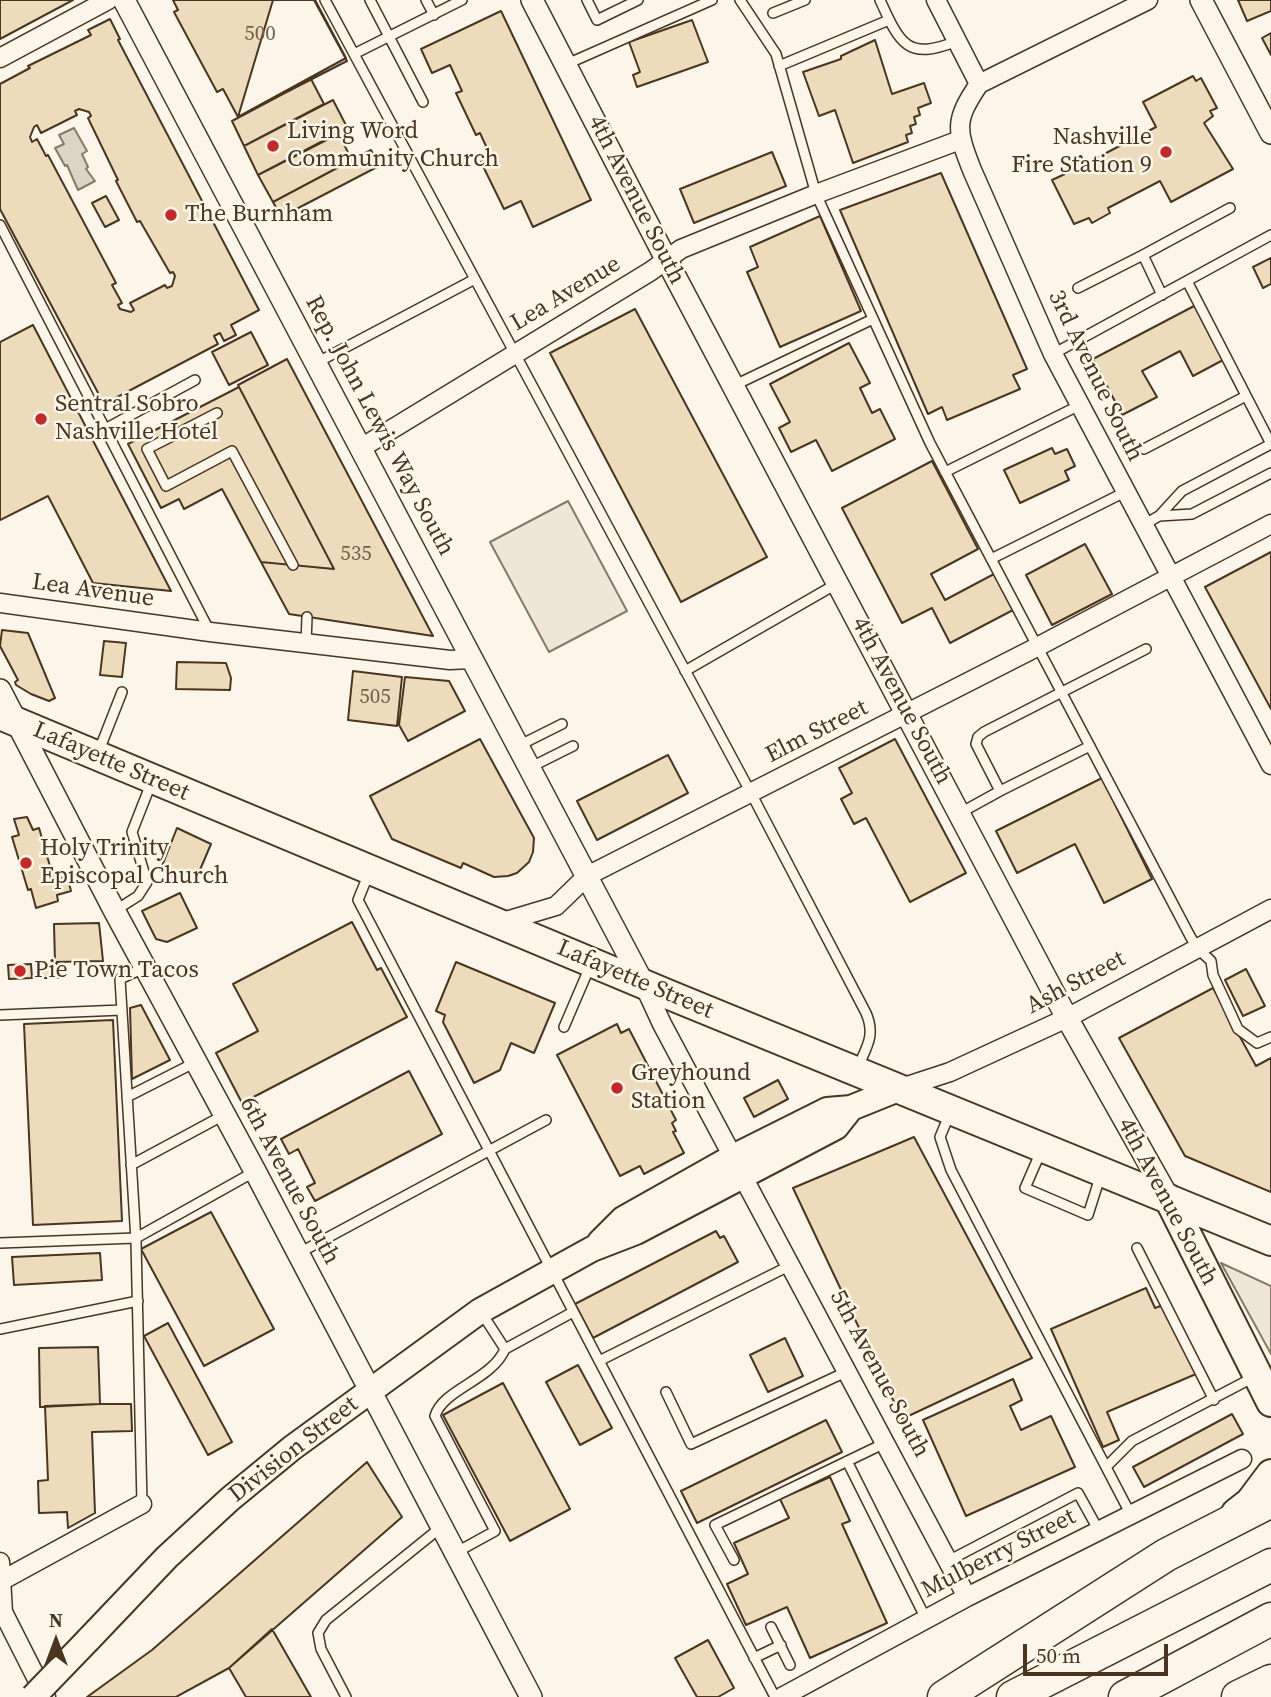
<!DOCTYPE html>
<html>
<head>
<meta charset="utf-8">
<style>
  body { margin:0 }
  #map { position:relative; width:1271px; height:1697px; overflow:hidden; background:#fbf6e9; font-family:"Source Serif 4",serif }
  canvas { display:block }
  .north { position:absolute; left:21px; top:1606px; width:70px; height:70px; -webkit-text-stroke:5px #fbf6e9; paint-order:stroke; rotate:0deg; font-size:19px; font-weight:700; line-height:28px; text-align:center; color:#4a3520 }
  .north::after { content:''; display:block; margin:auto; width:24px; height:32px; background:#4a3520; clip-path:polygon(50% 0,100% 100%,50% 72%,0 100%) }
  .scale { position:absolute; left:1023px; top:1644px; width:145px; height:32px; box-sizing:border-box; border:4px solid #4a3520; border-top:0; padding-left:9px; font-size:21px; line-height:24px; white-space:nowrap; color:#4a3520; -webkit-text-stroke:5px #fbf6e9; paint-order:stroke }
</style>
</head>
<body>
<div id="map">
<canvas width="1271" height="1697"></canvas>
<div class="north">N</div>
<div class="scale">50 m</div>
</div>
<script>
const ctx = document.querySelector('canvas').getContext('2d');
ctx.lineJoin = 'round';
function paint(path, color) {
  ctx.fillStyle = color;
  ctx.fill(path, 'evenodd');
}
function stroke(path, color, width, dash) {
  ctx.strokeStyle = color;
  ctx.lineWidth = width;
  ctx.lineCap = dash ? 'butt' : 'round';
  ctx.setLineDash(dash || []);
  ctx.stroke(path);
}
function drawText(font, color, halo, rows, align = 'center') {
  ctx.font = font + ' "Source Serif 4",serif';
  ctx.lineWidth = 5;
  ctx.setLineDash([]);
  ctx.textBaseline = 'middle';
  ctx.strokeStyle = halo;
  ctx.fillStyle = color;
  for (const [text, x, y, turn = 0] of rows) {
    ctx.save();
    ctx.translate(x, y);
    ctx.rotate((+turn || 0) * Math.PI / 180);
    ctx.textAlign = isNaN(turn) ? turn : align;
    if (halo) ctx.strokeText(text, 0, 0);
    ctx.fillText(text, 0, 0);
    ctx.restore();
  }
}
const green = new Path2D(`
  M568,501L627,611L549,652L490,542Z
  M1221,1263L1271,1286V1354Z`);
const water = new Path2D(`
  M74,128L87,151L82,154L88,167L86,169L95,181L78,190L67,165L65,166L55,148L64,144L59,135Z`);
const building = new Path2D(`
  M0,0H73L0,39Z
  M173,0H315L346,58L238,117L223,89L217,92L174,12L178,10Z
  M314,0L347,61L238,117L273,0Z
  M1238,0H1271V11L1247,21Z
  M501,11L591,200L533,227L521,201L504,209L481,162L491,157L480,133L476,135L456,93L462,91L450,65L432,73L421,49Z
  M110,19L120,39L118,40L259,310L231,325L236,335L224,341L220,333L214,336L218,344L104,404L0,209V84L30,68L28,66L91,35L88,30ZM79,109L89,112L91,116L88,118L118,180L116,181L137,222L140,221L170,273L173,272L175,276L172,286L167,288L165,285L130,303L134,310L131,312L120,309L118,305L122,303L112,285L116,283L48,155L46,156L37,139L32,142L30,137L34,127L37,125L41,133L77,115L75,111Z
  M692,20L708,62L637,87L633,75L640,72L629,42Z
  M1271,33V55L1262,38Z
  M875,40L892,94L924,83L931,103L918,108L920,115L914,117L916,124L910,126L912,133L906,135L908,142L853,163L835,110L819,116L803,72L841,59V56Z
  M1193,76L1196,81L1201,78L1217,108L1210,111L1213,116L1204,123L1233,169L1171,202L1160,181L1108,208L1110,213L1092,223L1089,218L1074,224L1052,180L1065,174L1062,165L1081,156L1085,164L1156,127L1143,102Z
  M311,79L324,104L244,146L232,121Z
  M333,100L348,129L258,175L244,146Z
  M338,133L352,160L273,202L258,175Z
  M371,150L379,166L281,217L273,202Z
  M772,152L786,186L694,223L680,189Z
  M941,173L1027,369L1013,375L1020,389L947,420L942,407L928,414L840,210Z
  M106,196L119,220L105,227L92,203Z
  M820,216L861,311L780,347L747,272L758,267L750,247Z
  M1271,258V284L1263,288L1253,267Z
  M1196,305L1225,359L1193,376L1180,351L1142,371L1157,397L1122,415L1093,359Z
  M635,309L767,557L681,602L550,353Z
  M33,325L171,591L93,583L48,496L0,520V342Z
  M251,332L268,365L229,385L212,352Z
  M849,343L870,383L860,388L872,413L880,409L895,439L832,471L816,440L791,452L779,428L790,422L770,384Z
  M287,359L433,636L289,614L261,562L334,569L238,385Z
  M239,387L334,569L261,562L222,489L184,509L179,499L161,508L128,444Z
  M1052,448L1055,454L1067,449L1075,466L1065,471L1069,480L1020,503L1004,470Z
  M932,461L978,549L931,574L945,600L994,574L1013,610L950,643L932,608L902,623L842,508Z
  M1085,544L1112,594L1052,625L1026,575Z
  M1271,552V709L1205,587Z
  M2,630L28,633L55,698L49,701L31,694L16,685L15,682L18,680L0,646Z
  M104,641L126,643L122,677L100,675Z
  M177,662L226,663L231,678L230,690L176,689Z
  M353,671L402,677L397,726L348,720Z
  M405,677L449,681L465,711L408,741L399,725Z
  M480,739L534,838L533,852L529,862L517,873L508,876L494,877L463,863L461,868L392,839L370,796Z
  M895,739L966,873L910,902L866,818L854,824L841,799L852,793L839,768Z
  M668,755L688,793L597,840L577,801Z
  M1102,778L1152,879L1104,903L1075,844L1017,873L996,831Z
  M27,817L33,830L39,828L54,880L67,876L71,891L57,895L58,901L36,908L31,889L28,890L12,837L19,835L14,819Z
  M177,828L211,844L194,884L160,871Z
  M180,893L197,928L167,942L156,939L142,911Z
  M352,922L377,970L381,968L407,1017L242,1103L216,1053L258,1031L233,984Z
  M99,923L103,961L55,962L54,924Z
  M456,962L555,1003L534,1053L511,1043L500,1070L474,1083L443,1022L445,1015L436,1011Z
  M38,963H57L58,978H38Z
  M31,964L32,978L9,979L8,965Z
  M1246,969L1265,1006L1243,1016L1225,980Z
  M1213,988L1256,1066L1271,1058V1192L1185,1156L1119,1038Z
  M141,1005L170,1060L132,1079L130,1008Z
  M113,1020L122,1221L33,1225L24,1024Z
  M617,1024L621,1033L629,1029L676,1120L672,1123L676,1131L673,1132L684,1153L644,1174L640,1166L620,1176L557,1055Z
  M409,1071L442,1134L315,1201L307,1187L315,1183L298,1149L289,1154L281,1139Z
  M778,1080L788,1099L754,1117L744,1098Z
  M914,1137L1032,1358L902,1419L793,1188Z
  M211,1212L274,1329L204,1366L141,1249Z
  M716,1231L720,1238L724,1236L738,1262L593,1338L575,1304Z
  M100,1253L102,1280L14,1285L12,1257Z
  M1146,1288L1155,1308L1166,1304L1196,1374L1107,1412L1119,1440L1103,1447L1051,1329Z
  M168,1323L232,1442L208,1455L144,1336Z
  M785,1338L803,1376L768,1392L750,1355Z
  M98,1347L100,1404L40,1407L39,1348Z
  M578,1365L612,1428L580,1445L546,1382Z
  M1013,1379L1022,1400L1010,1406L1021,1430L1051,1416L1075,1467L966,1516L923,1420Z
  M503,1383L570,1509L510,1541L443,1415Z
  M100,1404H131L132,1431L92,1432L95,1513L68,1528L67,1512L39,1513L38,1481L48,1480L45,1406Z
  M1232,1414L1243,1434L1144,1487L1133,1467Z
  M826,1420L842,1452L697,1523L681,1491Z
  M367,1462L402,1517L229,1668L176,1697H87L152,1650Z
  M830,1477L850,1521L842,1524L887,1623L810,1658L787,1607L746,1625L727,1584L748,1574L734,1543L789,1518L780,1499Z
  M272,1629L311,1697H246L229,1668Z
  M708,1640L734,1688L718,1697H697L675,1658Z`);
const service = new Path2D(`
  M325,0L751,793L866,1013C876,1036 866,1048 857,1069
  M370,0L423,102
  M426,0L434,15
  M587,0L597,20L638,0
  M740,0L776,54L816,194L930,443L1190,936L1197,948L1211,961L1213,975L1238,1029L1257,1043L1271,1037
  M880,0C900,44 907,61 957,41
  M773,13L805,0
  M354,54L462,0
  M567,64L712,0
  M779,66L889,20
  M0,225L210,632
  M1187,281L1271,444
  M1078,288L1143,255
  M1162,295L1143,255L1230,208
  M1053,354L1271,235
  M316,363L475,279
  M735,385L873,319
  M217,413L147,449L166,486L232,451L293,565
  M107,428L195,380
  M1144,449L1246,396
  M945,472L1080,405
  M1159,516L1192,514L1271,473
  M1143,525L1159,516L1182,491L1271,444
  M991,559L1125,492
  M306,643L307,617
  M685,671L838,583
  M518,746L562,724
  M1090,746L1000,791L976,744L978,737L984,732L1146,649
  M98,753L122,692
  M531,767L573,746
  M960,813L1000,791
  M369,873L358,900L775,1697
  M116,910L138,896L147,882L132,832L152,781
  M0,1015L122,1010
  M564,1027L591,964
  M127,1097L196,1062
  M950,1113L940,1137L951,1170L1131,1515
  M1042,1149L1025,1188L1088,1215L1101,1174
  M131,1165L224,1115
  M0,1243L136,1238L254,1172
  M1137,1248L1214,1400
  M299,1253L546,1120
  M0,1329L138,1301
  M505,1349L573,1312
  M599,1361L791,1265
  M666,1392L691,1444L848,1371
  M847,1461L926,1619
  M1106,1467L1132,1441L1256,1376
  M142,1504L136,1241L120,979L144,968
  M455,1553L495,1531L435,1416C443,1389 492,1380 505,1349L481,1312
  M734,1560L715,1525L885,1443
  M948,1561L1078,1493L1099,1531
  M771,1627L790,1665
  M754,1658L781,1645
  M346,1697L321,1649L318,1633L326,1620L440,1528`);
const minor = new Path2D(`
  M936,0L979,84C954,121 956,129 972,170L1053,354L1271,765
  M0,58L108,0
  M979,84L1148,0
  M361,448L651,271L681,249L816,194L960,140
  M0,603L210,632L450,660L472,659
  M499,923L556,906L587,876L1037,647L1271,524
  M643,983L662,1024L733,1157
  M898,1089L950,1072L1067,1018L1271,909
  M743,1177L967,1597
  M0,1562L3,1612L46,1697
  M1,1581L142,1504
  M782,1697L967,1597L1242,1459`);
const tertiary = new Path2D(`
  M124,0L643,983
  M532,0L666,259L1067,1018L1169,1199
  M1201,0L1271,133
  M0,690L114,910L255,1171L531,1697`);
const secondary = new Path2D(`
  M600,1242L623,1219L733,1157L827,1110L851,1108L898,1089
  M88,1640L167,1557L230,1499L292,1448L480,1311L592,1249L636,1232L836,1127L851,1108`);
const primary = new Path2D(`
  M0,715L672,996L1271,1241
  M1169,1199L1271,1402
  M1236,1513L1250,1502L1271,1474`);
const motorway = new Path2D(`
  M944,1697L1166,1555L1271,1501
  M1013,1697L1271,1565
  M1125,1697L1271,1619
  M1238,1697L1271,1681`);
const secondaryBridge = new Path2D(`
  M33,1697L88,1640`);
const markers = [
  [273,146,7,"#c62828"],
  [1166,152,7,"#c62828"],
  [171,215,7,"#c62828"],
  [41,419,7,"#c62828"],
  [26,863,7,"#c62828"],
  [20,971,7,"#c62828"],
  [617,1088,7,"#c62828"]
];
const numberNames = [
  ["500",260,35],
  ["535",356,555],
  ["505",375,698]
];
const poiNames = [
  ["Living Word",287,132],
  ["Community Church",287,160],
  ["Nashville",1152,138,"right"],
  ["Fire Station 9",1152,166,"right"],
  ["The Burnham",185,215],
  ["Sentral Sobro",55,405],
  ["Nashville Hotel",55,433],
  ["Holy Trinity",40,849],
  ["Episcopal Church",40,877],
  ["Pie Town Tacos",34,971],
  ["Greyhound",631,1074],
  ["Station",631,1102]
];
const streetNames = [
  ["4th Avenue South",636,200,63],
  ["Lea Avenue",566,294,-31],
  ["3rd Avenue South",1095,376,64],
  ["Rep. John Lewis Way South",379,426,62],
  ["Lea Avenue",93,591,8],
  ["4th Avenue South",901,701,62],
  ["Elm Street",817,732,-27],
  ["Lafayette Street",111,762,23],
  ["Lafayette Street",635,980,23],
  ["Ash Street",1076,983,-28],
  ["6th Avenue South",289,1181,62],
  ["4th Avenue South",1167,1202,62],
  ["5th Avenue South",879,1374,62],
  ["Division Street",294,1450,-38],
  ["Mulberry Street",999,1554,-27]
];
paint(green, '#ede6d9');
stroke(green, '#887966', 2);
paint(water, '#dcd4c6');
stroke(water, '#887966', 2);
paint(building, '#ecdcbc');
stroke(building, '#4a3520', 2);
stroke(service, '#4a3520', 12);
stroke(minor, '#4a3520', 21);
stroke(tertiary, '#4a3520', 24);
stroke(secondary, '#4a3520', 28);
stroke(primary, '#4a3520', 32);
stroke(motorway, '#4a3520', 35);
stroke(service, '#fbf6e9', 9);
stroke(minor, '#fbf6e9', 18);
stroke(tertiary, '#fbf6e9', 21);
stroke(secondary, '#fbf6e9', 24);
stroke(primary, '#fbf6e9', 28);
stroke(motorway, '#fbf6e9', 32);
stroke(secondaryBridge, '#4a3520', 28, []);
stroke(secondaryBridge, '#fbf6e9', 24);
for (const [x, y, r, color] of markers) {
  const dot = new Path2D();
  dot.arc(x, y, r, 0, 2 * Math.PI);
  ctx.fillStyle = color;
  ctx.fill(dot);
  stroke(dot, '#fbf6e9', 2.5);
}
drawText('21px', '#725f47', null, numberNames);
drawText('24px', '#4a3520', '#fbf6e9', poiNames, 'left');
drawText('24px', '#4a3520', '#fbf6e9', streetNames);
</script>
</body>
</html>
